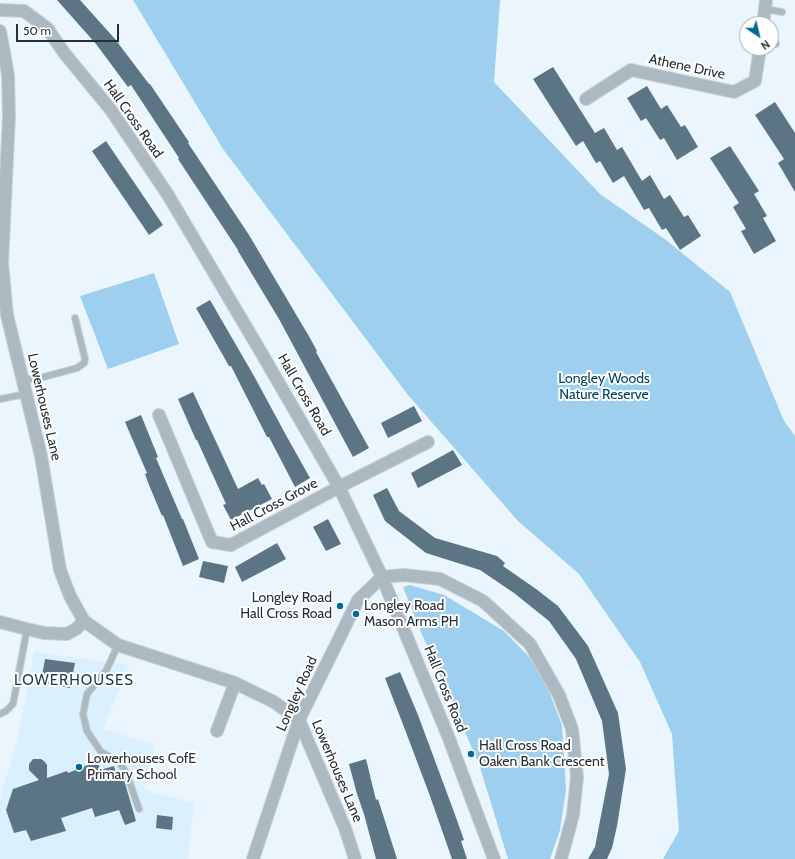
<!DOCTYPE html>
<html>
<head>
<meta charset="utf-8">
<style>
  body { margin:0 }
  #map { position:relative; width:795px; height:859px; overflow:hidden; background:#eaf5fd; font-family:Cabin,sans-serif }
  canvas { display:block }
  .north { position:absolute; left:739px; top:16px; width:40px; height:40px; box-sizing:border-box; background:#fff; border:1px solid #a7acaf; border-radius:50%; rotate:145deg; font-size:11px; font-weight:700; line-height:16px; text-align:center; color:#242f36 }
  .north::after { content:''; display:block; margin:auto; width:14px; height:18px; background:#016a97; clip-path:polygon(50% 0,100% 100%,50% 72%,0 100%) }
  .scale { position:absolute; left:16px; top:24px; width:103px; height:18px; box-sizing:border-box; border:2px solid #242f36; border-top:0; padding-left:5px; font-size:12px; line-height:14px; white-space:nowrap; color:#242f36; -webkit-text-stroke:3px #fff; paint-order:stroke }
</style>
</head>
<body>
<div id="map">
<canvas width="795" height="859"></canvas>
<div class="north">N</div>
<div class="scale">50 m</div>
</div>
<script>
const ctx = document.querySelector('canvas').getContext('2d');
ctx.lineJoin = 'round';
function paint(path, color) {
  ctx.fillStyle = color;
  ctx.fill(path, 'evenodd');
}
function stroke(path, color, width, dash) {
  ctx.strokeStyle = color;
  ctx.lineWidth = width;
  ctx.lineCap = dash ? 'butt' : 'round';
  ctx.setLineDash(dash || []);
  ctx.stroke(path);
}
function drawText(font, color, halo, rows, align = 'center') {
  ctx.font = font + ' Cabin,sans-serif';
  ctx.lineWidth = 4;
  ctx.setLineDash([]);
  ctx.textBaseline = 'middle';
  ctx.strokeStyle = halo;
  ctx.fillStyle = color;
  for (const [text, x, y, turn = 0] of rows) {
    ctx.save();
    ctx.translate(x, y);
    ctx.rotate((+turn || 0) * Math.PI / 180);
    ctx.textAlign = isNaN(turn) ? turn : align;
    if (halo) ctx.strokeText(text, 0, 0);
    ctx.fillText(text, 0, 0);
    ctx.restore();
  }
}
const built = new Path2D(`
  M34,652L129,665L103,729L154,744L144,790L194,803L188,859H0V799L18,737Z`);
const green = new Path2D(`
  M133,0H500L494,82L600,194L666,240L730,292L784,421L795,436V859H663L679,831L672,734L640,662L579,574L518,521L408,395L223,149Z
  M154,273L179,344L108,369L80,296Z
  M410,585L444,595L504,631L532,660L549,691L562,725L566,790L560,830L550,859H508L479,764L421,632L403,587Z`);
const building = new Path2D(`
  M57,0H80L115,39L149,84H150L189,142L188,143L249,235L310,338L317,351L316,352L369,448L353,457L279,319L238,251V250L178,159L179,158L131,85L128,87L96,44Z
  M553,67L595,133L604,128L617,150L622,147L642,181L650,175L664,199L670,195L684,217L688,215L701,236L680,250L666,228L662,230L649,208L644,210L624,176L613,183L600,161L596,163L583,141L576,146L533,79Z
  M647,86L661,109L667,105L681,127L685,125L698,147L677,160L664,138L660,140L646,118L641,121L627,98Z
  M775,102L795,133V192L778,163L784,159L755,115Z
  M106,141L163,225L149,235L92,151Z
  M730,146L759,191L754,194L767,216L763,218L776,241L754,254L741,231L746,229L733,207L739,203L710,158Z
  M210,300L254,376L287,437L310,478L295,487L269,437H267L231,366H229L196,308Z
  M193,392L238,489L258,478L262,485L264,484L272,499L231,520L223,505L226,504L197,440H196L178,399Z
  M414,406L422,421L388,438L381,423Z
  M141,415L158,457L156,458L182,519H183L199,559L183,566L163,515L162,516L149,485L145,474L147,473L125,422Z
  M453,450L462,465L418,488L411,473Z
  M387,488L399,511L435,538L497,556L505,563L503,566L536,589L558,606L588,646L618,713L626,769L617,826L612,848L607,859H588L595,847L609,774L602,721L576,659L549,621L514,593L480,570L426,553L385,521L373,495Z
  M328,519L341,544L326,551L313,527Z
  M277,543L286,559L242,582L235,567Z
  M203,561L228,566L224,583L199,577Z
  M45,659L75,663L70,688L41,682Z
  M400,672L418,715L454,812L464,840L461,841L467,859H452L430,796L404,727L385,678Z
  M33,759H41L44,761L47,765V778L67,771L68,773L98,761L100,770L114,766L118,781L124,780L136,821L125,825L119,810L95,817L92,808L61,818L66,831L31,841L26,830L14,833L6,810L13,789L39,780L29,770V764Z
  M366,759L376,800L378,799L397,859H376L364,814L357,794L349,764Z
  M157,815L173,817L172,830L156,828Z`);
const service = new Path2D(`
  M765,9L782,12
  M771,43L776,44
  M23,380L40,378L77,368L84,363L85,359L75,318
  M0,399L26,394
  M118,645L106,671L87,694L83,714L87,731L101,752L118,761L126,772L139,809
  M0,714L6,711L13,704L27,629`);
const minor = new Path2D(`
  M0,10L24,11L47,28L65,54L111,110L168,195L262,354L339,487L382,577L448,736L494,859
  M763,24L766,0
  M0,31L8,75L9,116L2,263L7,315L41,456L60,570L70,596L84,621L118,645L235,683L274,702L299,720L345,828L355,859
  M586,99L631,70L734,92L755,81L760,48
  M159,415L212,542L231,545L339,487L428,442
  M382,577L404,575L440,579L483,601L530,644L559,695L572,729L577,777L573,815L561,859
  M0,622L27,629L44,633L67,634L76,629L84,621
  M217,731L235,683
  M253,859L299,720L358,600L382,577`);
const markers = [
  [340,606,4,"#016a97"],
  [356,614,4,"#016a97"],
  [471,754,4,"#016a97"],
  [79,767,4,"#016a97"]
];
const streetNames = [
  ["Athene Drive",687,67,12],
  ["Hall Cross Road",133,119,55],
  ["Hall Cross Road",304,395,60],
  ["Lowerhouses Lane",44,407,77],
  ["Hall Cross Grove",274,505,-28],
  ["Hall Cross Road",445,689,68],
  ["Longley Road",297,694,-66],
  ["Lowerhouses Lane",337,771,67]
];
const parkNames = [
  ["Longley Woods",604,379],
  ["Nature Reserve",604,395]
];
const poiNames = [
  ["Longley Road",332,598,"right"],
  ["Hall Cross Road",332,614,"right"],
  ["Longley Road",364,606],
  ["Mason Arms PH",364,622],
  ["Hall Cross Road",479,746],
  ["Oaken Bank Crescent",479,762],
  ["Lowerhouses CofE",87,759],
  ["Primary School",87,775]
];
const neighbourhoodNames = [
  ["LOWERHOUSES",74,681]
];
paint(built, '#dbf0fe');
paint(green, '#9ecfee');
paint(building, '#5b7585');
stroke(service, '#c6d1d9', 8);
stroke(minor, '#c6d1d9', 14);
stroke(service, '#adb9c1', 6);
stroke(minor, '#adb9c1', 12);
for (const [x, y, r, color] of markers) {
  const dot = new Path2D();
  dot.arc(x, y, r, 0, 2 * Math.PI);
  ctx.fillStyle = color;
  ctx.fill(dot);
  stroke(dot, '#fff', 1.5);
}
drawText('14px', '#242f36', '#fff', streetNames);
drawText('14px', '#014565', '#fff', parkNames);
drawText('14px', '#242f36', '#fff', poiNames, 'left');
ctx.letterSpacing = '1px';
drawText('15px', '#143c53', '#fff', neighbourhoodNames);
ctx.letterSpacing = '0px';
</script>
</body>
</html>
